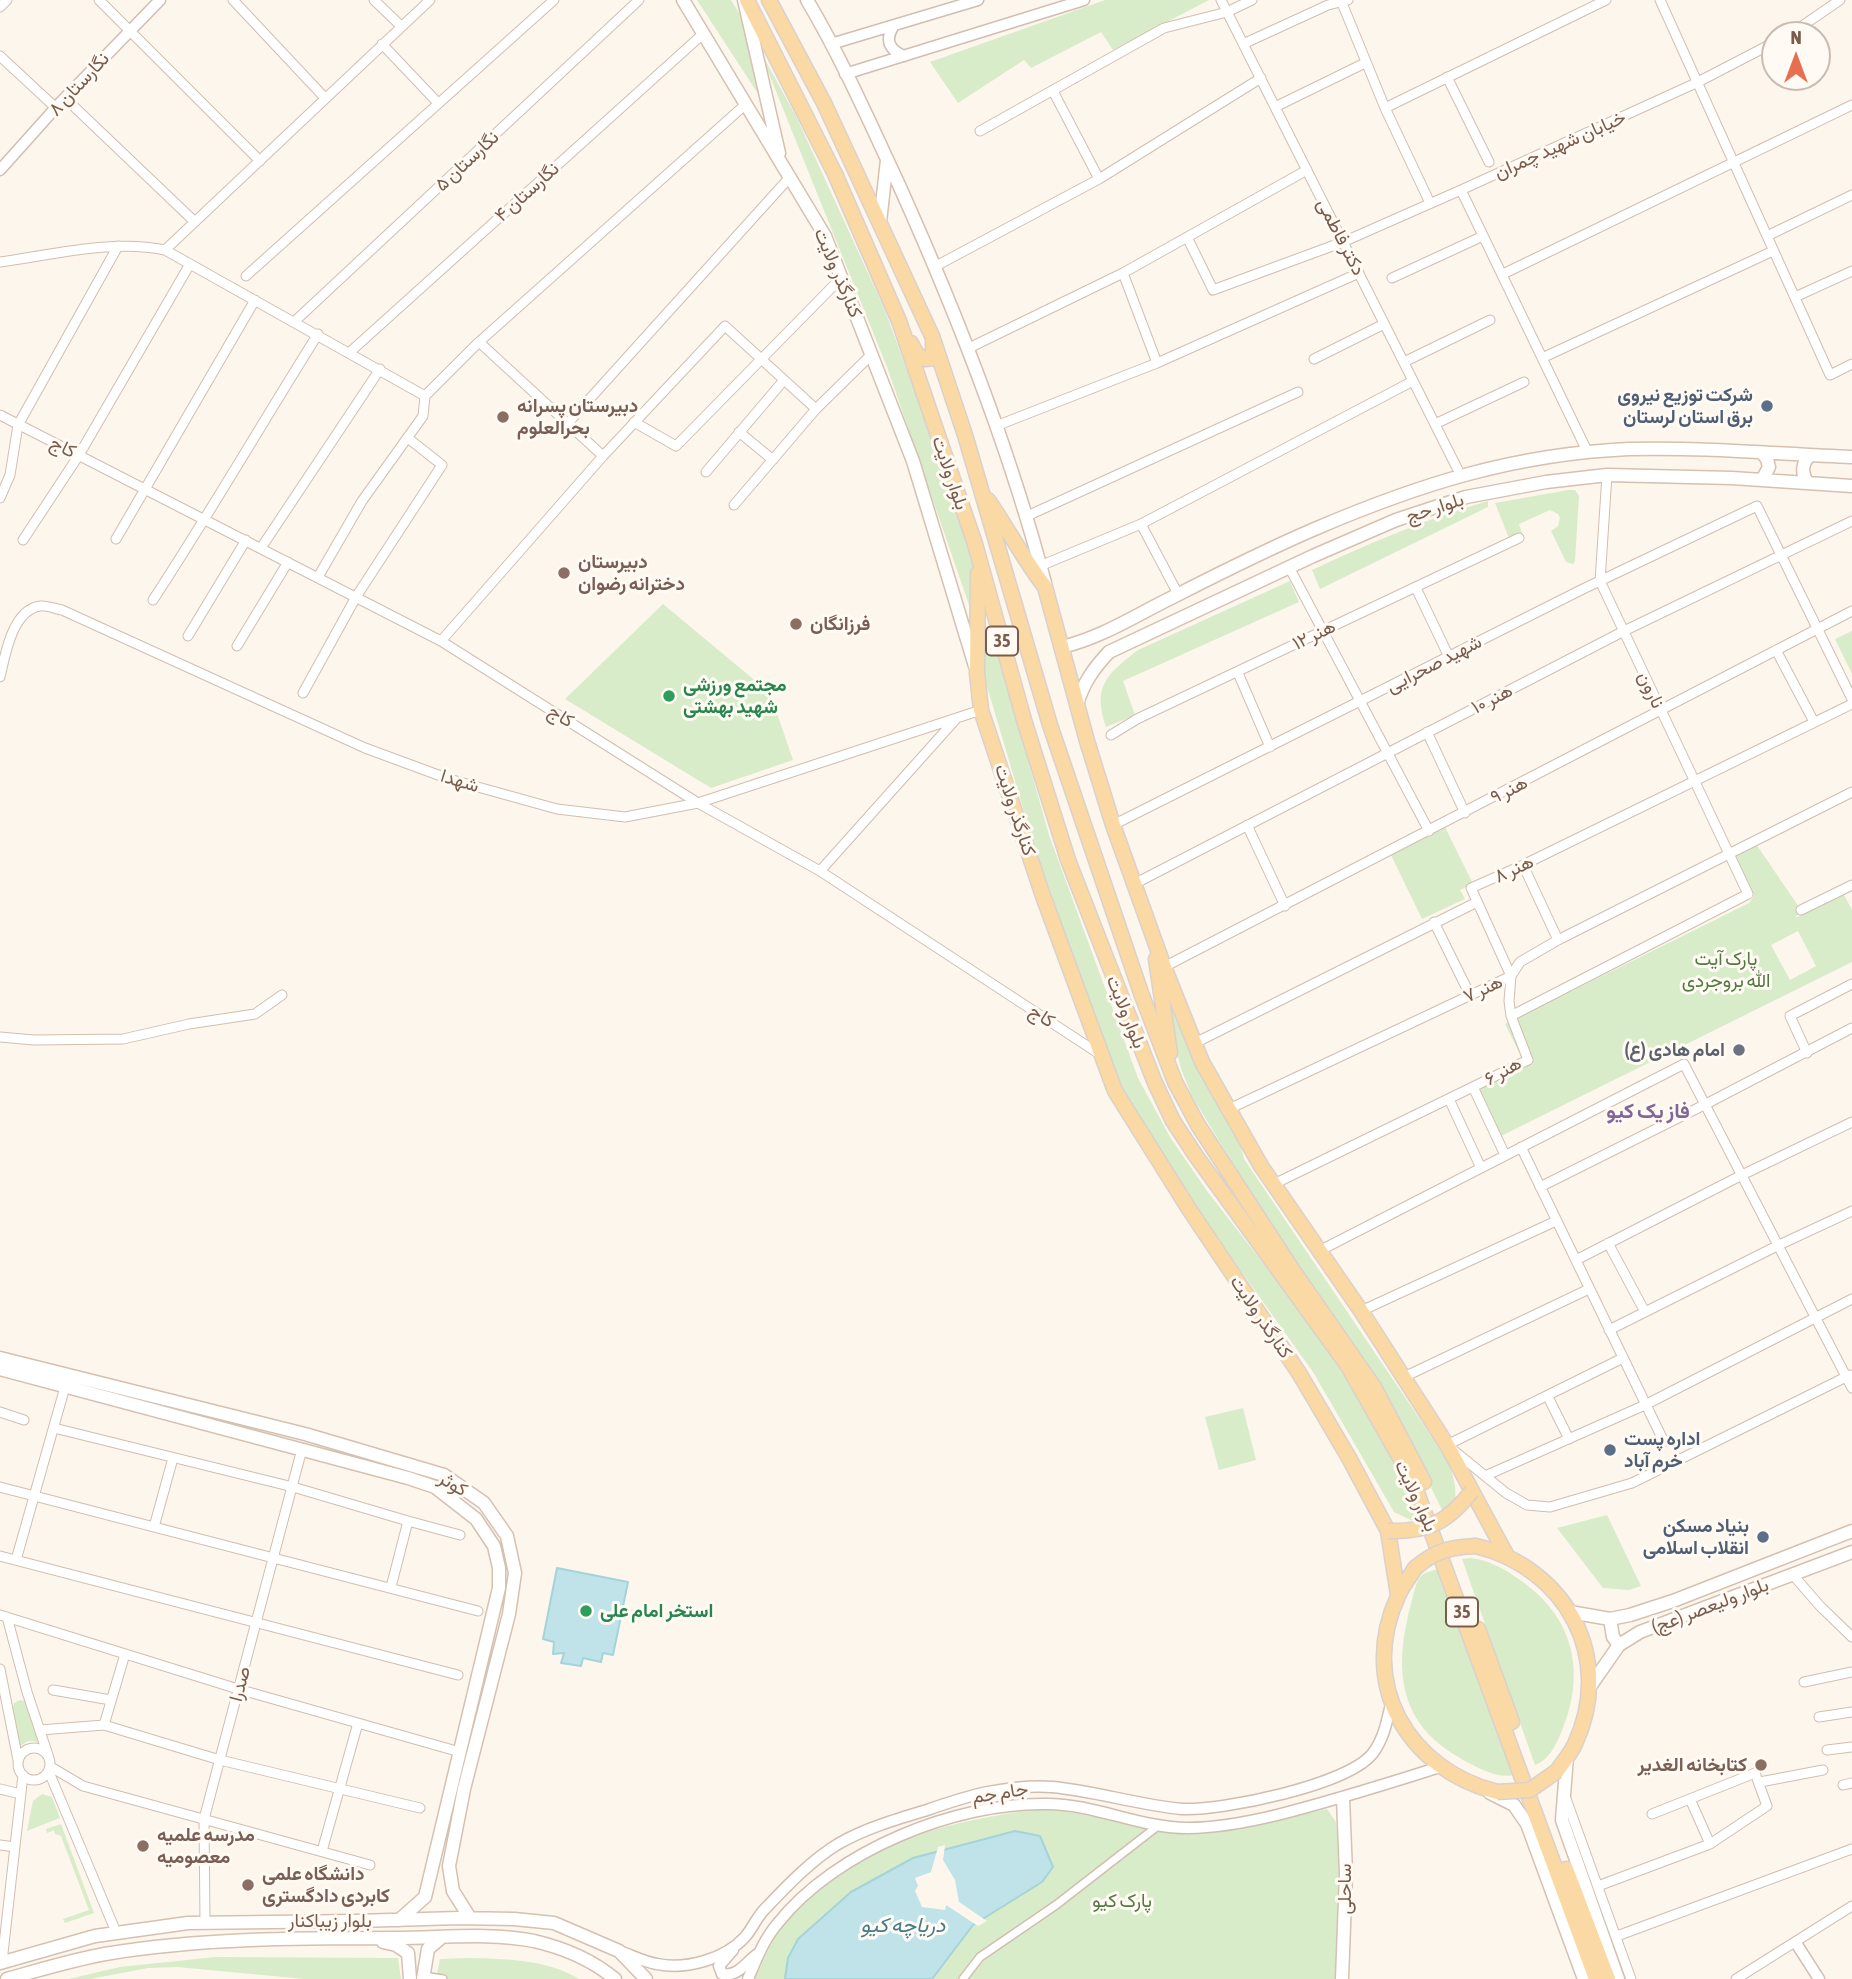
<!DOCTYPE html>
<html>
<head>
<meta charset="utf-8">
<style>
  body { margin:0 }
  #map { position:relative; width:1852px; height:1979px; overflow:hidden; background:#fdf6ec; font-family:"Asap Condensed",sans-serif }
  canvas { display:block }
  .north { position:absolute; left:1761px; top:21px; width:70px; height:70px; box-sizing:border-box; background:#fffaf3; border:2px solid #cabbb1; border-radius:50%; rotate:0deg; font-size:19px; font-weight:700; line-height:28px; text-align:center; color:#7a5c4d }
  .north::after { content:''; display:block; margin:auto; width:24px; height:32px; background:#e76f51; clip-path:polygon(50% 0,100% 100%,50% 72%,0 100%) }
</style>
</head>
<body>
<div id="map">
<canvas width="1852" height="1979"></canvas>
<div class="north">N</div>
</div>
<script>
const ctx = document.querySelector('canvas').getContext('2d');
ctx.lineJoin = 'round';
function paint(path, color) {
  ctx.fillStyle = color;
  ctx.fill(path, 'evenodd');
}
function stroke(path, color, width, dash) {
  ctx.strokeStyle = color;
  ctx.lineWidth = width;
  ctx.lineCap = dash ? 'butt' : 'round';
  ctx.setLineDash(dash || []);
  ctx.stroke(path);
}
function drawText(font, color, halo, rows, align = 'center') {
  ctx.font = font + ' "Asap Condensed",Vazirmatn,sans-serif';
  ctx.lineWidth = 6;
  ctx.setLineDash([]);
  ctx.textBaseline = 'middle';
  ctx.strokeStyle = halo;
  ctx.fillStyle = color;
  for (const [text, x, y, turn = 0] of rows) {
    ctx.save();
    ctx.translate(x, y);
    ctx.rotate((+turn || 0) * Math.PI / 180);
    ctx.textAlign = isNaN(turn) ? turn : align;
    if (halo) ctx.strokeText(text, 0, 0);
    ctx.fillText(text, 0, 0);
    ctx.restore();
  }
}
const green = new Path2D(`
  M697,0H731L739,13L766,106Z
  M1105,0H1209L1113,50L1101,32L1031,68L1024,60L958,103L930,62Z
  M759,49L796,116L884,308L936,448L972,558L978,631L887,367Z
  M1568,490H1575L1579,496L1575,561L1573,564L1566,562L1551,531L1558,526L1560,518L1558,514L1550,510L1519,524L1522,533L1509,538L1495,503Z
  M1488,501V507L1320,589L1312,570C1370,543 1426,519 1488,501Z
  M1290,581L1299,602L1123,681L1135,715L1106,727C1092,686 1107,674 1138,650Z
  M663,604L770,693L793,760L711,788L565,699Z
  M990,624L1049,835L1138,1078L1170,1137L1207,1191L1316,1331L1375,1424L1422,1520L1413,1521L1394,1512L1313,1372L1171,1173L1124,1095L1099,1033L1031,835L981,666Z
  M1852,631V674L1835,639Z
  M1442,821L1473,884L1460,890L1465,899L1422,919L1391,855L1400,851L1396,844Z
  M1756,844L1801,910L1795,918L1844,895L1852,910V962L1499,1137L1475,1089L1525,1064L1505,1024L1749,903L1754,896L1734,855ZM1798,931L1816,966L1790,980L1771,945Z
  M1172,1000L1238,1135L1244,1159L1446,1458C1453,1473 1457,1486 1455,1503L1443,1512L1404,1432L1287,1253L1192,1096L1181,1069L1166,1005Z
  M1243,1408L1256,1460L1219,1470L1205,1417Z
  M1607,1515L1641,1586L1629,1590L1603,1588L1557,1528Z
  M1471,1558C1489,1560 1505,1569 1520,1580C1574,1617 1587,1673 1561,1733C1555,1746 1549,1760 1535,1765L1462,1559Z
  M1437,1569L1515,1775C1498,1778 1484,1771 1469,1763C1448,1752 1426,1737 1414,1714C1395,1678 1402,1637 1412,1600C1414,1592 1416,1581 1422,1575C1426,1572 1433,1571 1437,1569Z
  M20,1700L25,1701L41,1744C32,1738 23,1741 18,1750L12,1709L14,1703Z
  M42,1794L52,1797L60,1818L27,1831L33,1801Z
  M1049,1808L1184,1834L1239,1829L1327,1809L1336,1822L1341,1876L1335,1979H932L973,1925L981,1922L1015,1831L940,1850L851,1892L798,1939L788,1958L785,1979H755C763,1961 771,1942 782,1927C840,1844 955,1819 1049,1808Z
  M61,1824L94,1913L65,1923L63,1919L89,1910L61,1836L55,1834L54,1830L47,1833L46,1829Z
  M215,1957L398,1958L401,1979H305L177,1967L148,1968L90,1979H69L120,1967Z
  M468,1958C505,1959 547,1959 579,1979H436L440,1959Z`);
const water = new Path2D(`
  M557,1568L628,1582L613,1655L603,1653L601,1662L583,1658L581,1666L561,1663L564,1653L553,1654L554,1642L543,1639Z
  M1015,1831L1040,1836L1053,1867L1042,1882L973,1925L932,1979H785L788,1958L798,1939L851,1892L913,1858Z`);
const pier = new Path2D(`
  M945,1845L943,1860L955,1880L959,1902L987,1921L978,1926L946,1905L945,1910L922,1907L915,1891L918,1886L915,1878L931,1872L938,1847Z`);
const pedestrian = new Path2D(`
  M423,1976L443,1979
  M963,1979L980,1957L1056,1905L1159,1825`);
const minor = new Path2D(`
  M99,0L260,161
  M233,0L325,98
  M374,0L401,26
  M1221,0L1460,474
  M1660,0L1830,375L1852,364
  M1342,3L1385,108L1430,203
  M0,7L7,0
  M1789,35L1840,0
  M382,44L438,103
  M1243,44L1328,5L1348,0
  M0,56L56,108L65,98L195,222
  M1447,77L1489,162
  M1053,91L1099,179
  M1275,107L1365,63
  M1385,108L1606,0
  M980,131L1164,28L1227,12L1252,0
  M1461,190L1588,453
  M1767,236L1852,195
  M1187,237L1213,290L1343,242L1461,190L1696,83L1775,42
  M165,250L430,0
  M0,262C52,255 113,239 165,250L425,396L423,416L362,501L318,577
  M936,266L1099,179L1261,78
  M1123,273L1157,363
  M1503,274L1852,105
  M246,276L554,0
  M1392,278L1483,236
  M1795,297L1852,271
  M294,322L639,0
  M479,342L603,456
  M969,348L1123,273L1307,170
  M350,352L704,33
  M1542,358L1773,251
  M1314,359L1384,324
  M1404,362L1490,320
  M425,396L479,342L746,104
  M0,415L441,641L698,803L820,871L1101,1055
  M634,422L676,446L842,277
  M567,424L790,177
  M1435,424L1524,382
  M996,426L1157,363L1359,273
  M739,432L773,460
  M706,472L784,380
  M0,498L10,475L18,425L118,246
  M734,505L816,409L872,354
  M1025,517L1298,392
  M1141,524L1178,594
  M116,539L255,300
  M23,540L79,455L190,264
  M261,548L380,369
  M1040,566L1141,524L1413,381
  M1289,567L1429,831
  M1416,588L1449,657
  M153,600C210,513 262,423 318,334
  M188,636L246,540
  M441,641L603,456L725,326L816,409
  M237,646L288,562
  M1776,650L1814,722
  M1238,673L1270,747
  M0,677C5,656 12,610 40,606C46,605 56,609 62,610L365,748L449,779L557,809L625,817L698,803L981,710
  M303,693L356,597L442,465L409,439
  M1427,732L1465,813
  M1111,735L1137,719L1519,538
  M1113,825L1585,588L1757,506L1852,699
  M1247,825L1285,906
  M1523,865L1558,940
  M820,871L956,719
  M1136,883L1624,631L1852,521
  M1801,910L1852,885
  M1434,922L1470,995
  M1164,967L1852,611
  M1511,1016L1748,894L1600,581L1607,475
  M0,1037L34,1040L123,1039L189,1024L255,1014L282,995
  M1195,1043L1477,902
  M1807,1053L1790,1016L1852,984
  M1473,1087L1505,1155
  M1449,1099L1481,1168
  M1229,1109L1511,976L1520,962L1558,940L1852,792
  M1521,1147L1664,1442
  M1274,1184L1528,1060L1511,1016L1509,1001L1511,976L1471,888L1523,865L1852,704
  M1540,1187L1706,1104L1852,1028
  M1608,1243L1645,1312
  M1319,1251L1684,1064L1852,1388
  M1576,1260L1742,1175L1852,1122
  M1361,1311L1556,1221
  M1609,1330L1779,1245L1852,1211
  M1623,1358L1447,1445L1506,1493L1527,1505L1550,1507L1632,1483L1850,1375
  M1404,1377L1589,1289
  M1548,1397L1569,1439
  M0,1412L24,1420
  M54,1428L293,1487L408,1521L391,1587
  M1485,1476L1645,1405L1852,1299
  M0,1487L478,1611
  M408,1521L460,1535
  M154,1527L173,1458
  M0,1556L458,1675
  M16,1560L65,1387
  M1793,1575L1820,1606L1852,1637
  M0,1615L238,1689L460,1752
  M7,1617L27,1692L48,1755
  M0,1669L18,1760
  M1804,1682L1852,1672
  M53,1690L111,1700
  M1819,1717L1852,1712
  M104,1725L125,1654
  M40,1730L104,1725L220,1760L420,1808
  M18 1764a16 16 0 1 1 32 0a16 16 0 1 1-32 0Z
  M1827,1750L1852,1747
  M51,1767L83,1786L370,1865
  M49,1772L116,1932
  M1760,1782L1823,1770
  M1843,1785L1852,1783
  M0,1789L21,1794
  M1565,1796L1631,1979
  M1690,1799L1710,1844
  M0,1845L15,1847
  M322,1851L358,1723
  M1598,1886L1710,1844L1767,1806L1755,1773L1652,1814
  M205,1922L204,1819L302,1449
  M1617,1936L1852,1849
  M2,1962L23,1775
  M1736,1979L1852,1906`);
const tertiary = new Path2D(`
  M893,27C885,40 889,50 904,56
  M831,44L978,0
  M845,74L1084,0
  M0,170L60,103L160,0
  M1796,1943L1819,1979
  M733,1950L719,1966L722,1974C737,1977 745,1964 756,1955
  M622,1952C633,1956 645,1962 657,1964C686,1970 725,1959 745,1937C752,1929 756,1919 763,1911C785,1888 810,1861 838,1844C866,1828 897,1819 927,1810C947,1803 968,1796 988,1792C1009,1788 1030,1785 1052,1787C1096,1791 1138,1805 1182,1809C1221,1811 1349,1785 1373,1753C1384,1738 1387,1721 1391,1704
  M748,1979C756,1960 764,1939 778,1923C835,1851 956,1802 1047,1804C1095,1804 1140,1828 1188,1828C1219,1828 1248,1822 1277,1815C1333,1801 1386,1784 1440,1767`);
const secondary = new Path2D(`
  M683,0L825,236L913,461L975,666
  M744,0L779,153
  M807,0C842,59 870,123 899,185C957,314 1009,446 1045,583
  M880,222L887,160
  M1762,480L1769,467L1767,459L1762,453
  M1808,483C1801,474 1802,464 1809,456
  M1062,647C1103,637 1136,615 1173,597C1220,573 1268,549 1317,528C1420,484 1515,454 1629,449C1703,447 1778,454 1852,457
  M1077,705C1083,683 1094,668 1109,652L1313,556L1396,520L1466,497L1546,482L1607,475L1732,478L1852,486
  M0,1358L305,1434L444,1475L484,1503L507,1536L515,1573L509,1614L464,1789L449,1866L453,1891L470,1918
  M0,1369L408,1478L435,1487L476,1519L494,1546L499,1568V1588L425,1897L399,1920
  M1570,1612L1610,1619L1630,1615L1673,1601L1852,1531
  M1610,1619L1613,1637L1619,1645
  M1589,1688L1619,1645L1640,1632L1852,1552
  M1567,1757L1562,1820L1618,1979
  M1490,1793L1514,1805L1527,1824L1584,1979
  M383,1942L396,1945L408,1953L410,1979
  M0,1963L95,1936L188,1923L357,1921L458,1918L514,1919L554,1923L619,1951L646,1979
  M7,1979C39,1970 72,1960 105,1954C200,1938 299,1938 396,1938C441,1938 490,1932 534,1941C564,1948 591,1959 615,1979
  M423,1979L428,1949L442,1937
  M1342,1979L1346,1873L1343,1799`);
const primary = new Path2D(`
  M747,0L835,174L899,321L975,544L1024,720L1068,860L1155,1083L1173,1121L1196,1156L1348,1366L1412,1479L1596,1979
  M769,0L824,103L932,336L965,435L1050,725L1141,993L1175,1082L1198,1125L1292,1269L1374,1387L1424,1482
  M911,343C916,354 920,362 933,358V342
  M988,500C1008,529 1024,560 1045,587L1087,741L1113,825L1164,967L1202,1062L1261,1166L1361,1311L1447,1445L1507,1556
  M978,573L977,673L981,710L1043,896L1115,1091L1189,1209L1299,1373L1349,1458L1388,1531L1398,1595
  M1156,959L1170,1053
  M1476,1546C1566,1568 1615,1657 1575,1744C1571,1753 1563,1762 1557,1771
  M1415,1568C1410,1577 1402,1586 1398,1596C1358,1683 1407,1769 1497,1792
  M1478,1629L1512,1722
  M1566,1869L1608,1979`);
const primaryBridge = new Path2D(`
  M1388,1531C1428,1532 1447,1523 1472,1491
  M1415,1568C1435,1551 1450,1547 1476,1546
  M1497,1792L1530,1790L1557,1771`);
const markers = [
  [1767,406,7,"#5c6f8a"],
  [503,417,7,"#8d6e63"],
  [564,573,7,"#8d6e63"],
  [796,624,7,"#8d6e63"],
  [669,696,7,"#2e9e5b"],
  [1739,1050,7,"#6b7280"],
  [1610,1450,7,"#5c6f8a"],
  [1763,1537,7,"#5c6f8a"],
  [586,1611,7,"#2e9e5b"],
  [1761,1765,7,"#8d6e63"],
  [143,1846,7,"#8d6e63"],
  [248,1885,7,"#8d6e63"]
];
const shields = [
  [1002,641,32],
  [1462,1612,32]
];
const shieldNames = [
  ["35",1002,641],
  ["35",1462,1612]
];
const streetNames = [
  ["نگارستان ۸",79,84,-47],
  ["خیابان شهید چمران",1560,145,-24],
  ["نگارستان ۵",467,161,-43],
  ["نگارستان ۴",527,192,-42],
  ["دکتر فاطمی",1341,237,63],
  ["کنارگذر ولایت",838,273,67],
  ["کاج",63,447,26],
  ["بلوار ولایت",950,473,71],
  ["بلوار حج",1435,508,-18],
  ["هنر ۱۲",1314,635,-26],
  ["شهید صحرایی",1434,664,-27],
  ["نارون",1651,690,65],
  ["هنر ۱۰",1492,699,-27],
  ["کاج",561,716,32],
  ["شهدا",460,781,17],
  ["هنر ۹",1509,790,-27],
  ["کنارگذر ولایت",1015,810,72],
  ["هنر ۸",1514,869,-25],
  ["هنر ۷",1483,989,-25],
  ["بلوار ولایت",1126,1012,68],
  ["کاج",1042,1016,33],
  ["هنر ۶",1503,1071,-29],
  ["کنارگذر ولایت",1261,1317,56],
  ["کوثر",453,1484,31],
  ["بلوار ولایت",1416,1496,65],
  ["بلوار ولیعصر (عج)",1710,1606,-21],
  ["صدرا",240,1684,-75],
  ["جام جم",1000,1793,-9],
  ["ساحلی",1345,1889,-90],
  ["بلوار زیباکنار",330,1921]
];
const serviceNames = [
  ["شرکت توزیع نیروی",1753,395],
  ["برق استان لرستان",1753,417],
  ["اداره پست",1624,1439,"left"],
  ["خرم آباد",1624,1461,"left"],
  ["بنیاد مسکن",1749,1526],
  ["انقلاب اسلامی",1749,1548]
];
const educationNames = [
  ["دبیرستان پسرانه",517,406],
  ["بحرالعلوم",517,428],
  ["دبیرستان",578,562],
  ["دخترانه رضوان",578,584],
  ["فرزانگان",810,624],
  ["کتابخانه الغدیر",1747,1765,"right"],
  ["مدرسه علمیه",157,1835],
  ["معصومیه",157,1857],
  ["دانشگاه علمی",262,1874],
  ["کابردی دادگستری",262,1896]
];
const leisureNames = [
  ["مجتمع ورزشی",683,685],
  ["شهید بهشتی",683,707],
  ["استخر امام علی",600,1611]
];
const parkNames = [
  ["پارک آیت",1726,959],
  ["الله بروجردی",1726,981],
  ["پارک کیو",1122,1901]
];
const worshipNames = [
  ["امام هادی (ع)",1725,1050]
];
const neighbourhoodNames = [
  ["فاز یک کیو",1648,1111]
];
const waterNames = [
  ["دریاچه کیو",903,1925]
];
paint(green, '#d8ecc9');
paint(water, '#bfe3e8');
stroke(water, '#a5d3da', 2);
paint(pier, '#fdf6ec');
stroke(pedestrian, '#d1beb0', 10);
stroke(minor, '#d1beb0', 11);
stroke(tertiary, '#d1beb0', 13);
stroke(secondary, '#d6c0b0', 15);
stroke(primary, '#dad1cd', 17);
stroke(pedestrian, '#fff', 7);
stroke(minor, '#fff', 9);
stroke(tertiary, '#fff', 10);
stroke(secondary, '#fff', 12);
stroke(primary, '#fbd9a5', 14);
stroke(primaryBridge, '#dad1cd', 17, []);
stroke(primaryBridge, '#fbd9a5', 14);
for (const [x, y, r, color] of markers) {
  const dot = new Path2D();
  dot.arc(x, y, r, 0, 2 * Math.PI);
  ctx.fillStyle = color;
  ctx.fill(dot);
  stroke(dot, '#fffaf3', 2.5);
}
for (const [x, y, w] of shields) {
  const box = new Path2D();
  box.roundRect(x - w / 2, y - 14.5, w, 29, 5);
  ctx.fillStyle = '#fffaf3';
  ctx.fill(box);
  stroke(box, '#7a5c4d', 2);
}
drawText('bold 18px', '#7a5c4d', null, shieldNames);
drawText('19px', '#7a5c4d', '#fffaf3', streetNames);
drawText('bold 19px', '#4e5e75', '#fffaf3', serviceNames, 'right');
drawText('bold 19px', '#785e54', '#fffaf3', educationNames, 'left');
drawText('bold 19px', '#27864d', '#fffaf3', leisureNames, 'left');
drawText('19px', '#537a41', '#fffaf3', parkNames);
drawText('bold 19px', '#5b616d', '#fffaf3', worshipNames, 'right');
drawText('bold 21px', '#846695', '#fffaf3', neighbourhoodNames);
drawText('italic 21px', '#437c86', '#fffaf3', waterNames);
</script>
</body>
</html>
